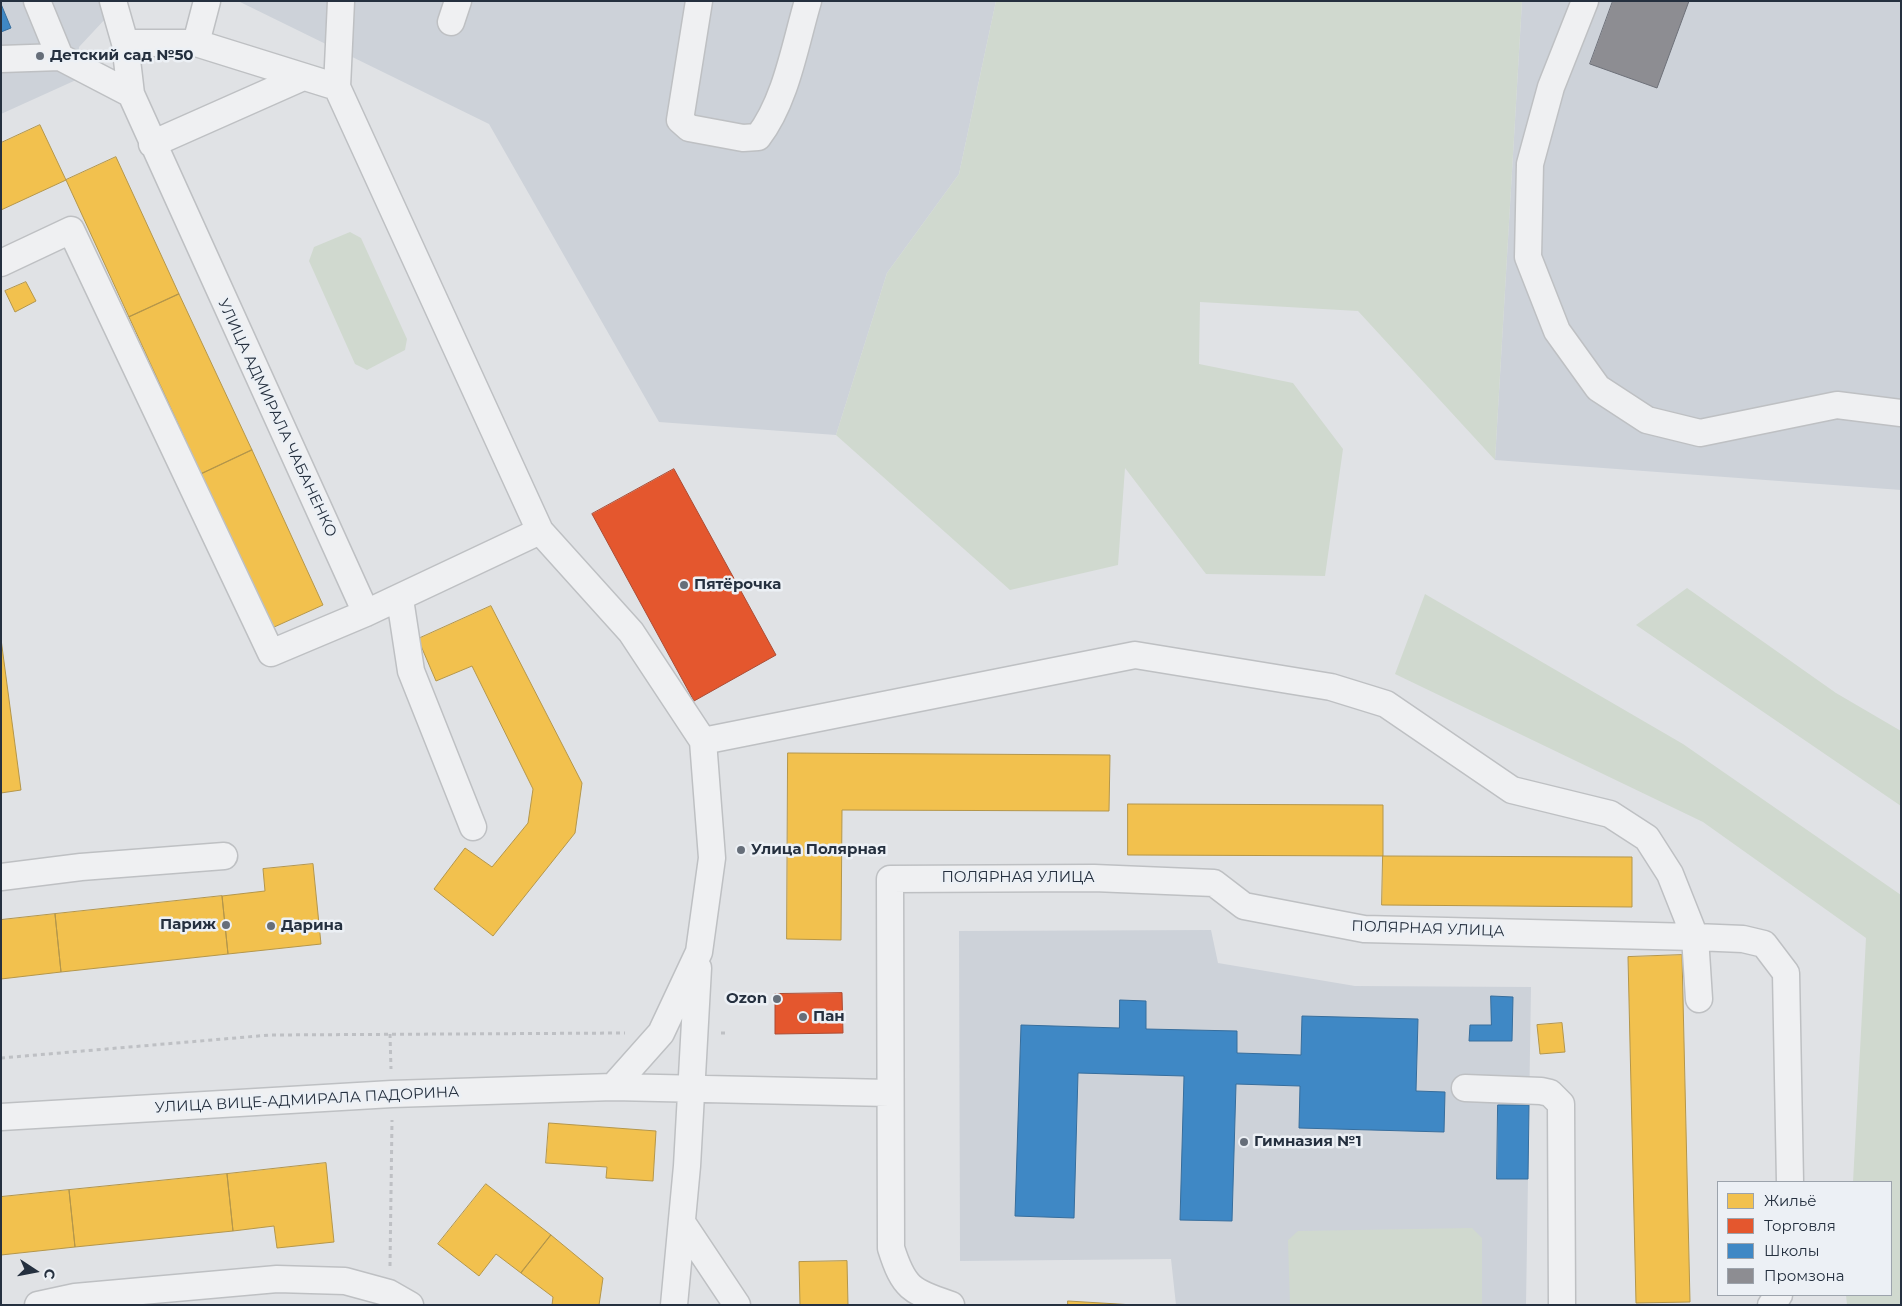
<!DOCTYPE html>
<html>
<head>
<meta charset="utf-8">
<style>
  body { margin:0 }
  #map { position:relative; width:1902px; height:1306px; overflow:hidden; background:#e0e2e5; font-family:Montserrat,sans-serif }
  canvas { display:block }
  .frame { position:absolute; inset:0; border:2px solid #25303f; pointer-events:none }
  .legend { position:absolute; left:1717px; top:1181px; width:175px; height:115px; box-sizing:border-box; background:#ecf0f5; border:1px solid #9ca3ac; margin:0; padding:6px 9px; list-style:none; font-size:15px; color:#25303f }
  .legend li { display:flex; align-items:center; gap:10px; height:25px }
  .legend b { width:25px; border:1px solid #9ca3ac }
  .north { position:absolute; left:10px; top:1246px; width:50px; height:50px; -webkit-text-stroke:4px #ecf0f5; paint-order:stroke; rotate:101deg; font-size:14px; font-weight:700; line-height:20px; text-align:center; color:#25303f }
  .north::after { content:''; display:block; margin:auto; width:18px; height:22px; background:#25303f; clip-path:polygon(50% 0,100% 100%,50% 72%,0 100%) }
</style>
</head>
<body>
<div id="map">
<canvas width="1902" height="1306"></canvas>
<div class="frame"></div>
<ul class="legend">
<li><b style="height:14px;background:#f2c14e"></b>Жильё</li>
<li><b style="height:14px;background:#e4572e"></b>Торговля</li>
<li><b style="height:14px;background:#3f88c5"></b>Школы</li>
<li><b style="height:14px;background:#8d8d92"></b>Промзона</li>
</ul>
<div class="north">С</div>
</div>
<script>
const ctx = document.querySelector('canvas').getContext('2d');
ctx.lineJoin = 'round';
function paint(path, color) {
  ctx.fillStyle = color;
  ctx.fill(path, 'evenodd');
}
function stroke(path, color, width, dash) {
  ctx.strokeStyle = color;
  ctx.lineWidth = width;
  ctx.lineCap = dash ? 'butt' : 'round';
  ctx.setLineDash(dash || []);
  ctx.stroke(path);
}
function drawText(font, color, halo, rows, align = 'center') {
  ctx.font = font + ' Montserrat,sans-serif';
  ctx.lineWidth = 5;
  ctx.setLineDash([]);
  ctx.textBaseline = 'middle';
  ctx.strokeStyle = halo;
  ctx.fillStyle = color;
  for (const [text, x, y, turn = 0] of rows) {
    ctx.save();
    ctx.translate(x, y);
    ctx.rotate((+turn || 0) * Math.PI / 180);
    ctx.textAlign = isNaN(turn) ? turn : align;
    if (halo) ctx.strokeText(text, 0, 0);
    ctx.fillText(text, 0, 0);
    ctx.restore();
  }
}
const built = new Path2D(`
  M1,1H99L107,17L79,47L76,80L1,114Z
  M238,1H996L959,174L887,273L836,435L659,422L489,124Z
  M1522,1H1901V490L1495,460Z
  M1211,930L1218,963L1355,986L1531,987L1526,1305H1176L1171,1259L960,1261L959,931Z`);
const green = new Path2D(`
  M996,1H1522L1495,460L1358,311L1200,302L1199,364L1293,383L1343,449L1325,576L1206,574L1125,468L1118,565L1010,590L836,435L887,273L959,174Z
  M350,232L361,238L407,339L405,350L367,370L355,364L309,261L314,247Z
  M1687,588L1836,693L1901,731V806L1636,625Z
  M1425,594L1683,744L1901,895V1305H1847L1846,1295H1891V1182H1853L1866,938L1703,822L1395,674Z
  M1472,1228L1482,1238V1305H1290L1288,1240L1298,1231Z`);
const homes = new Path2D(`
  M40,125L66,180L1,210V143Z
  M116,157L179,294L129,317L66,180Z
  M26,282L36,301L15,312L5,291Z
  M179,294L252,450L201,474L129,317Z
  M252,450L323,605L272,628L201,474Z
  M491,606L582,783L575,833L493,936L434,889L465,848L492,867L528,823L533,789L472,666L436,681L418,639Z
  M1,639L21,790L1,793Z
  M788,753L1110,755L1109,811L842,810L841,940L787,939Z
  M1128,804L1383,805V856L1128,855Z
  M1383,856L1632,857V907L1382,905Z
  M313,864L321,944L228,954L222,896L265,891L263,869Z
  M222,896L228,954L61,972L55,914Z
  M55,914L61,972L1,979V920Z
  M1682,955L1690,1302L1636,1303L1628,957Z
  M1562,1023L1565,1052L1540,1054L1537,1025Z
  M549,1123L656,1131L653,1181L606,1178L607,1167L546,1163Z
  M326,1163L334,1242L277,1248L274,1226L233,1231L227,1174Z
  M227,1174L233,1231L75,1247L69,1190Z
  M486,1184L551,1235L521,1273L496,1254L479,1276L438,1244Z
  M69,1190L75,1247L1,1255V1197Z
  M551,1235L603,1278L599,1305H552L553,1297L521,1273Z
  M847,1261L848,1305H800L799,1262Z
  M1068,1301L1134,1305H1068Z`);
const shops = new Path2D(`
  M674,469L776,655L694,701L592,514Z
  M842,993L843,1033L775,1034V994Z`);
const schools = new Path2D(`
  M1,4L11,28L1,32Z
  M1491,996L1513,997L1512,1041H1469L1470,1025H1491Z
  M1120,1000L1146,1001V1029L1237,1031V1053L1301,1055L1302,1016L1418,1019L1416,1091L1445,1092L1444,1132L1299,1128L1300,1086L1236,1084L1232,1221L1180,1220L1184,1076L1078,1073L1074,1218L1015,1216L1021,1025L1119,1028Z
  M1498,1105H1529L1528,1179H1497Z`);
const industry = new Path2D(`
  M1613,1H1689L1657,88L1590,64Z`);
const path = new Path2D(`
  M721,1033H729
  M390,1034L391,1069
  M1,1058L270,1035L625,1033
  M390,1266L392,1120`);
const minor = new Path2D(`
  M37,1L60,57
  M113,1L125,43H196L337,87
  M341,1L337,87L540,531L631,632L703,741L712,858L699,952L661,1033L613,1087
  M699,1L680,120L689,128L743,138L758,137C786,101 795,45 808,1
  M1585,1L1551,87L1530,164L1528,257L1557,331L1598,388L1647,420L1700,433L1837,405L1901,413
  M451,22L458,1
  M125,43L131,94L366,613L540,531
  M196,43L207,1
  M1,59L60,57L131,94
  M152,144L303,77
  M1,263L71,230L271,653L366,613
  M400,599L411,671L473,827
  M703,741L1135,655L1331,687L1386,704L1512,790L1610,814L1647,838L1670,874L1695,937L1699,999
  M1,877L81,867L224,856
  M1465,1088L1541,1091L1550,1093L1561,1104L1562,1305
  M1,1117L392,1094L613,1087L889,1093
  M683,1224L737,1305
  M38,1305L75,1297L277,1279L345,1281L389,1293L410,1305
  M674,1305L687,1166L698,968
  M951,1305C911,1291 904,1289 891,1248L890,879L1094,878L1214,883L1244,906L1364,929L1695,937L1743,939L1764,944L1786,973L1790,1182
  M1771,1305L1779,1295`);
const markers = [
  [40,56,5,"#666e79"],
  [684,585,5,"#666e79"],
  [741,850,5,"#666e79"],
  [226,925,5,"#666e79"],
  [271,926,5,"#666e79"],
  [777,999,5,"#666e79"],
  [803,1017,5,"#666e79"],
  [1244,1142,5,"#666e79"]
];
const poiNames = [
  ["Детский сад №50",50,56],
  ["Пятёрочка",694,585],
  ["Улица Полярная",751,850],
  ["Париж",216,925,"right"],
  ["Дарина",281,926],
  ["Ozon",767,999,"right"],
  ["Пан",813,1017],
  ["Гимназия №1",1254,1142]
];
const streetNames = [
  ["УЛИЦА АДМИРАЛА ЧАБАНЕНКО",277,418,65],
  ["ПОЛЯРНАЯ УЛИЦА",1018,878],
  ["ПОЛЯРНАЯ УЛИЦА",1428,929,2],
  ["УЛИЦА ВИЦЕ-АДМИРАЛА ПАДОРИНА",307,1100,-3]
];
paint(built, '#cdd2d9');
paint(green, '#d0d9cf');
paint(homes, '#f2c14e');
stroke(homes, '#b4964a', 1);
paint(shops, '#e4572e');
stroke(shops, '#ab4b33', 1);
paint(schools, '#3f88c5');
stroke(schools, '#376e9d', 1);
paint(industry, '#8d8d92');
stroke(industry, '#6e7179', 1);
stroke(minor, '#bec0c3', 29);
stroke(path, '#bec0c4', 3, [4, 4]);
stroke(minor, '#eff0f2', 26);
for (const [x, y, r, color] of markers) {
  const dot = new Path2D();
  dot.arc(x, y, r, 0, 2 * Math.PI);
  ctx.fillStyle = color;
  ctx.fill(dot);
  stroke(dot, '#ecf0f5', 2);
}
drawText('bold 15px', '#25303f', '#ecf0f5', poiNames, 'left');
drawText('15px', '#25303f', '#ecf0f5', streetNames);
</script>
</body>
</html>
